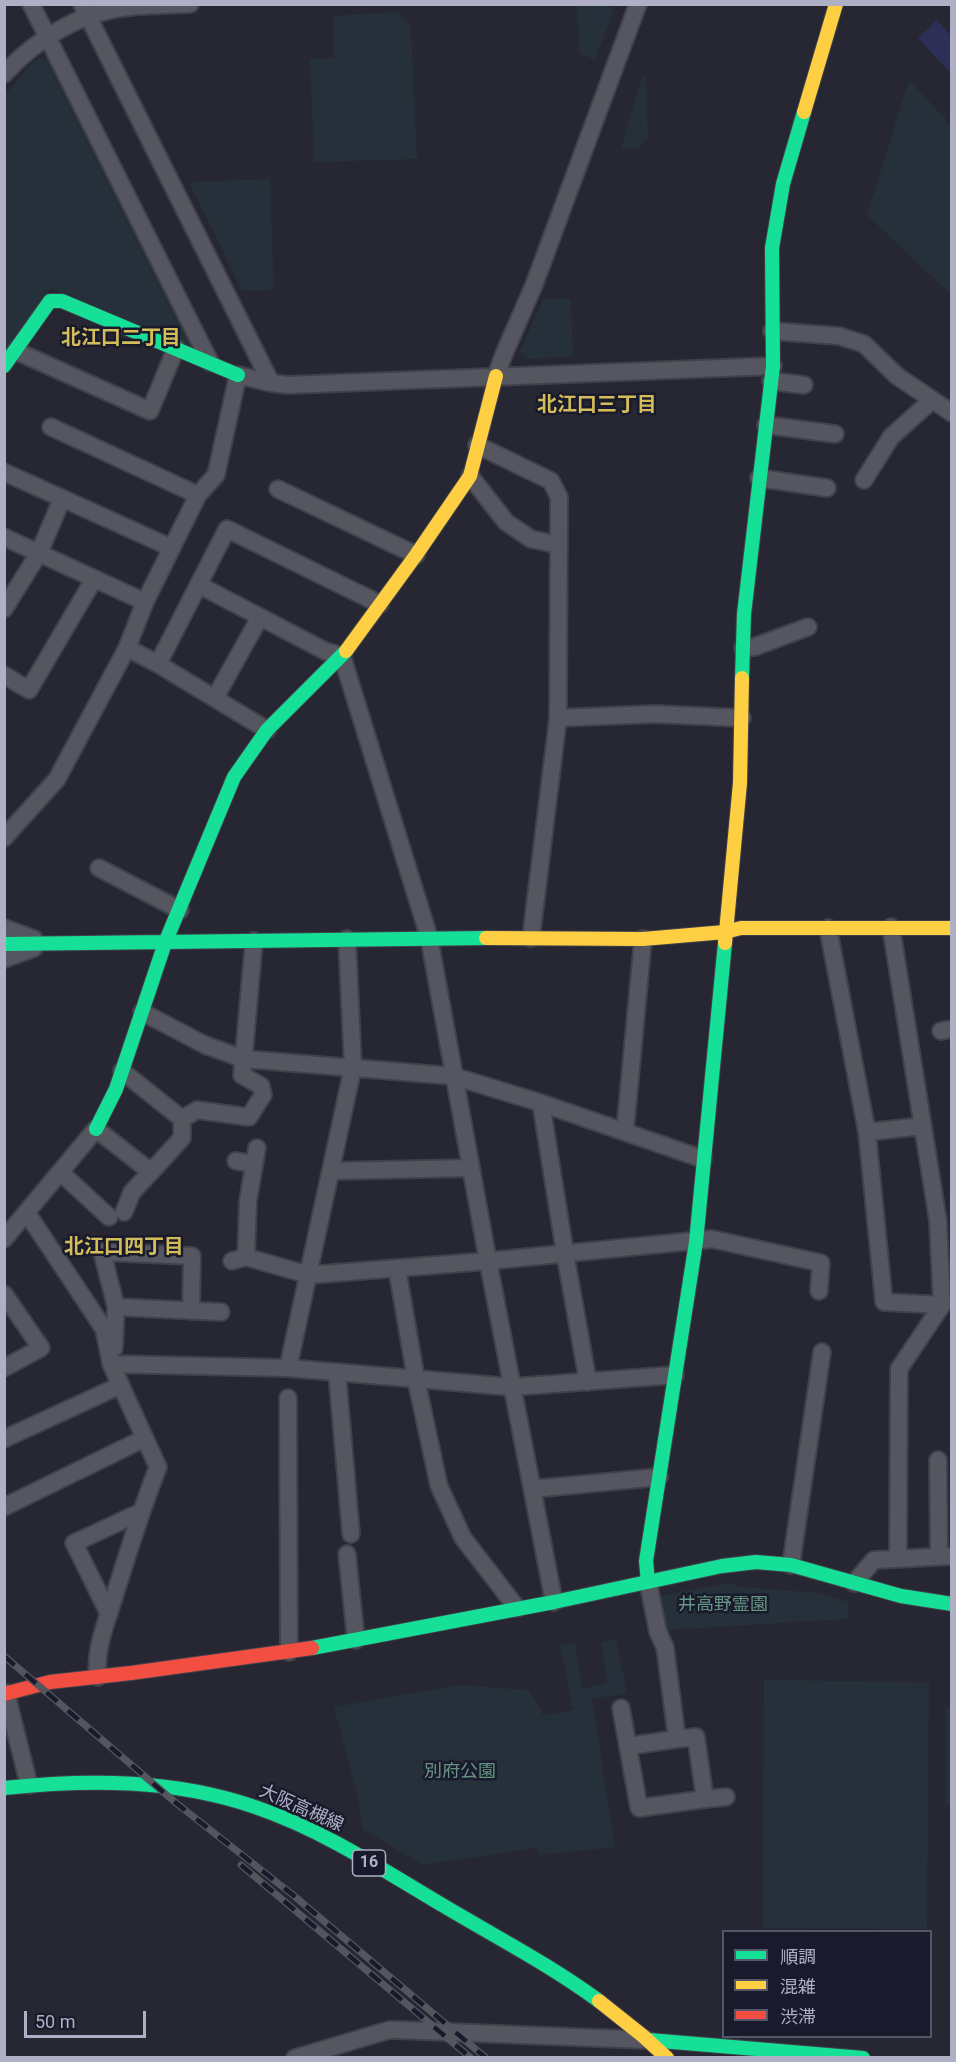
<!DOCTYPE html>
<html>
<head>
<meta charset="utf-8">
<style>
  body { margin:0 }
  #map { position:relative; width:956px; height:2062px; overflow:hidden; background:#262733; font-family:Roboto,"Noto Sans JP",sans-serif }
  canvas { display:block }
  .frame { position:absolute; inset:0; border:6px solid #afafc5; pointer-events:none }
  .legend { position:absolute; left:722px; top:1930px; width:210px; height:108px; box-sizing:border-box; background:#1a1a2d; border:2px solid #56566a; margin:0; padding:8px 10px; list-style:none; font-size:18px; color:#afafc5 }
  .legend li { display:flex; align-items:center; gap:12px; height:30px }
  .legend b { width:30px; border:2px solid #56566a }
  .scale { position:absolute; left:24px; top:2011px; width:122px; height:27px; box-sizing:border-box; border:3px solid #afafc5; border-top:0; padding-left:8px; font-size:18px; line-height:21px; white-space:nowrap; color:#afafc5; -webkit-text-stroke:4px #1a1a2d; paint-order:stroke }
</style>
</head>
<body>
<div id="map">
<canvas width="956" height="2062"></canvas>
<div class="frame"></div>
<ul class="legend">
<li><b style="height:8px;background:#16e098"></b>順調</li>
<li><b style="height:8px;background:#ffcf43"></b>混雑</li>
<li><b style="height:8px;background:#f24e42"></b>渋滞</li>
</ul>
<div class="scale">50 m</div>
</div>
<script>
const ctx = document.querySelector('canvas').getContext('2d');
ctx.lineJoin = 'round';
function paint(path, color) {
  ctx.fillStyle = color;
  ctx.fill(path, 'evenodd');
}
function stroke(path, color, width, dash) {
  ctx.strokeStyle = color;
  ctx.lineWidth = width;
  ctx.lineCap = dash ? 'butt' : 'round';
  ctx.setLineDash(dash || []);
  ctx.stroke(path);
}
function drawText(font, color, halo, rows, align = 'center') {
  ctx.font = font + ' Roboto,"Noto Sans JP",sans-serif';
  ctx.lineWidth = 5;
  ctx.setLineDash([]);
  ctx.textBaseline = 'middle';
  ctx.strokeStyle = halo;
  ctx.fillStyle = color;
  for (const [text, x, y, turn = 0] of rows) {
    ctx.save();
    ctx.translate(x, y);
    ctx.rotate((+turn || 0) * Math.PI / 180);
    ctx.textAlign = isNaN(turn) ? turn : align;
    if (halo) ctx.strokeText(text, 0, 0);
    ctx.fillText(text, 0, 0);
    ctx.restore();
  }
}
const green = new Path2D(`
  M609,5L613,12L595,60L579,53L577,6Z
  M397,12L411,26L417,159L314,162L310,59L334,58L333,16Z
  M41,58H51L194,341L190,346L51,288L5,352V95L32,63Z
  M642,76H646L648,138L638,148L621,149Z
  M909,80L951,125V295L867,215Z
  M270,179L274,290L242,291L189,182Z
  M571,298L573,357L527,359L520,351L543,299Z
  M727,1583L741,1587L819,1593L848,1602V1619L665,1630L659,1596Z
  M616,1639L627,1693L592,1699L615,1847L540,1855L537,1848L423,1865L362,1829L359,1802L334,1707L460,1685L528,1690L540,1707L543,1715L573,1710L560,1645L575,1643L582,1689L607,1682L601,1643Z
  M764,1680L929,1682L927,1929L762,1928Z
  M945,1707H951V1805H945Z`);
const water = new Path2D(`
  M937,20L951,36V74L918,38Z`);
const street = new Path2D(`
  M31,4L210,362
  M82,4L271,383
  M4,74C36,39 82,11 129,7C150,5 170,5 190,4
  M772,331L839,336L864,344L897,376L952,413
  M16,351L150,411L176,348
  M496,376L504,354L534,285L638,4
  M771,381L804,385
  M766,425L835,434
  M51,427L198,495
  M477,445L551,481L559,497L558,718L531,938
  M4,472L172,548
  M470,476L506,522L531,539L559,545
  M759,478L827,488
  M864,480L891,437L932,400
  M278,489L416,555
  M4,537L145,602
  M199,585L325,651L342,656L429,937L488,1261L554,1602
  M4,609L39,553L62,499
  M127,648L158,664L267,730
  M743,648L754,647L808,627
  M158,664L227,529L380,604
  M4,675L29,690L94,579
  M215,698L260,617
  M558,718L655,714L742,718
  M4,838L57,779L127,648L145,602L198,495L216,475L238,375L271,383L288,385L773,366
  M99,868L180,910
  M891,927L938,1221L942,1305L899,1369L898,1558
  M4,928L34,939
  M828,928L867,1132L884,1302L942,1305
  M4,959L34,948
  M142,1012L205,1045L244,1059L453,1076L541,1103L703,1159
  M941,1031L952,1029
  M122,1071L182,1119
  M541,1103L565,1253L588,1382
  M625,1131L643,939
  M867,1132L923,1126
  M236,1161L254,1164
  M331,1171L470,1168
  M60,1172L109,1217
  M124,1212L132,1192L151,1172
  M27,1213L104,1329L111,1364L158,1467C142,1508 129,1549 116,1591C108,1618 94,1649 98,1677
  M4,1239L96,1129L151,1172L182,1138V1119L197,1110L249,1117L263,1095L261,1086L242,1075L254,941
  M246,1257L248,1201L257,1148
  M232,1261L246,1257L309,1275L488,1261L712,1239L821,1263L819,1291
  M397,1268L416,1379L439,1486L463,1538L517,1608
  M4,1294L41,1348L4,1368
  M116,1307L221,1312
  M114,1348L116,1307L102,1252L192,1256L191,1311
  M111,1364L288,1368L512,1387L675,1375
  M288,1368L353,1067L347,939
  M337,1372L351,1534
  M288,1398L289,1652
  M4,1439L121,1385
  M938,1460L939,1556
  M532,1489L659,1477
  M4,1507L145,1438
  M347,1554L356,1640
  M791,1565L822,1352
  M854,1583L874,1560L952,1556
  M109,1614L74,1543L141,1512
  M6,1693L29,1785
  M621,1708L639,1808L705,1799L696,1737L677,1739L665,1647L658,1632L648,1582
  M628,1746L677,1739
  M705,1799L726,1797
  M295,2058L389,2030H398L647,2040`);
const fast = new Path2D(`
  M4,366L50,301H62L238,375
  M742,678L744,614L773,366L772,248L783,184L804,112
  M4,944L486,938
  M96,1129L116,1089L165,943L234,777L267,730L346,651
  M648,1582L646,1561L696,1242L725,943
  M312,1648L554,1602L722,1566L756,1562L791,1565L901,1596L952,1604
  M4,1788C89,1779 174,1779 255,1807C323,1830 383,1870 444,1906C496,1937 550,1965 599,2001
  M649,2040L863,2058`);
const slow = new Path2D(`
  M804,112L836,4
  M346,651L416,555L470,476L496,376
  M486,938L643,939L725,932L741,928H952
  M725,943L740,783L742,678
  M599,2001L643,2036L667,2058`);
const jam = new Path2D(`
  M4,1694L50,1682L131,1673L312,1648`);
const rail = new Path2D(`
  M4,1656L176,1803L293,1895L486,2058
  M241,1865L471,2058`);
const shields = [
  [369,1863,33]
];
const shieldNames = [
  ["16",369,1863]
];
const parkNames = [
  ["井高野霊園",723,1605],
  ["別府公園",460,1772]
];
const streetNames = [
  ["大阪高槻線",301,1809,24]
];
const neighbourhoodNames = [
  ["北江口二丁目",121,339],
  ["北江口三丁目",597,406],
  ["北江口四丁目",124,1248]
];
paint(green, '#26303b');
paint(water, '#2e2f56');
stroke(street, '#40414a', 20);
stroke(fast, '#40414a', 16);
stroke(slow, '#40414a', 16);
stroke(jam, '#40414a', 16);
stroke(street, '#565661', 16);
stroke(fast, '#16e098', 14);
stroke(slow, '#ffcf43', 14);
stroke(jam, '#f24e42', 14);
stroke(rail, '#54555f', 7);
stroke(rail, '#1a1a2d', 4.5, [14]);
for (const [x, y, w] of shields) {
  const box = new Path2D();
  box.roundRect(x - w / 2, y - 13, w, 26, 4.5);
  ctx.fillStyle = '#1a1a2d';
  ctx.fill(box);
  stroke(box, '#afafc5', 1.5);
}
drawText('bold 16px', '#afafc5', null, shieldNames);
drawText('18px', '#669683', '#1a1a2d', parkNames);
drawText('18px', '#afafc5', '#1a1a2d', streetNames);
drawText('bold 20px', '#d3bd5b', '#1a1a2d', neighbourhoodNames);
</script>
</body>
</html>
